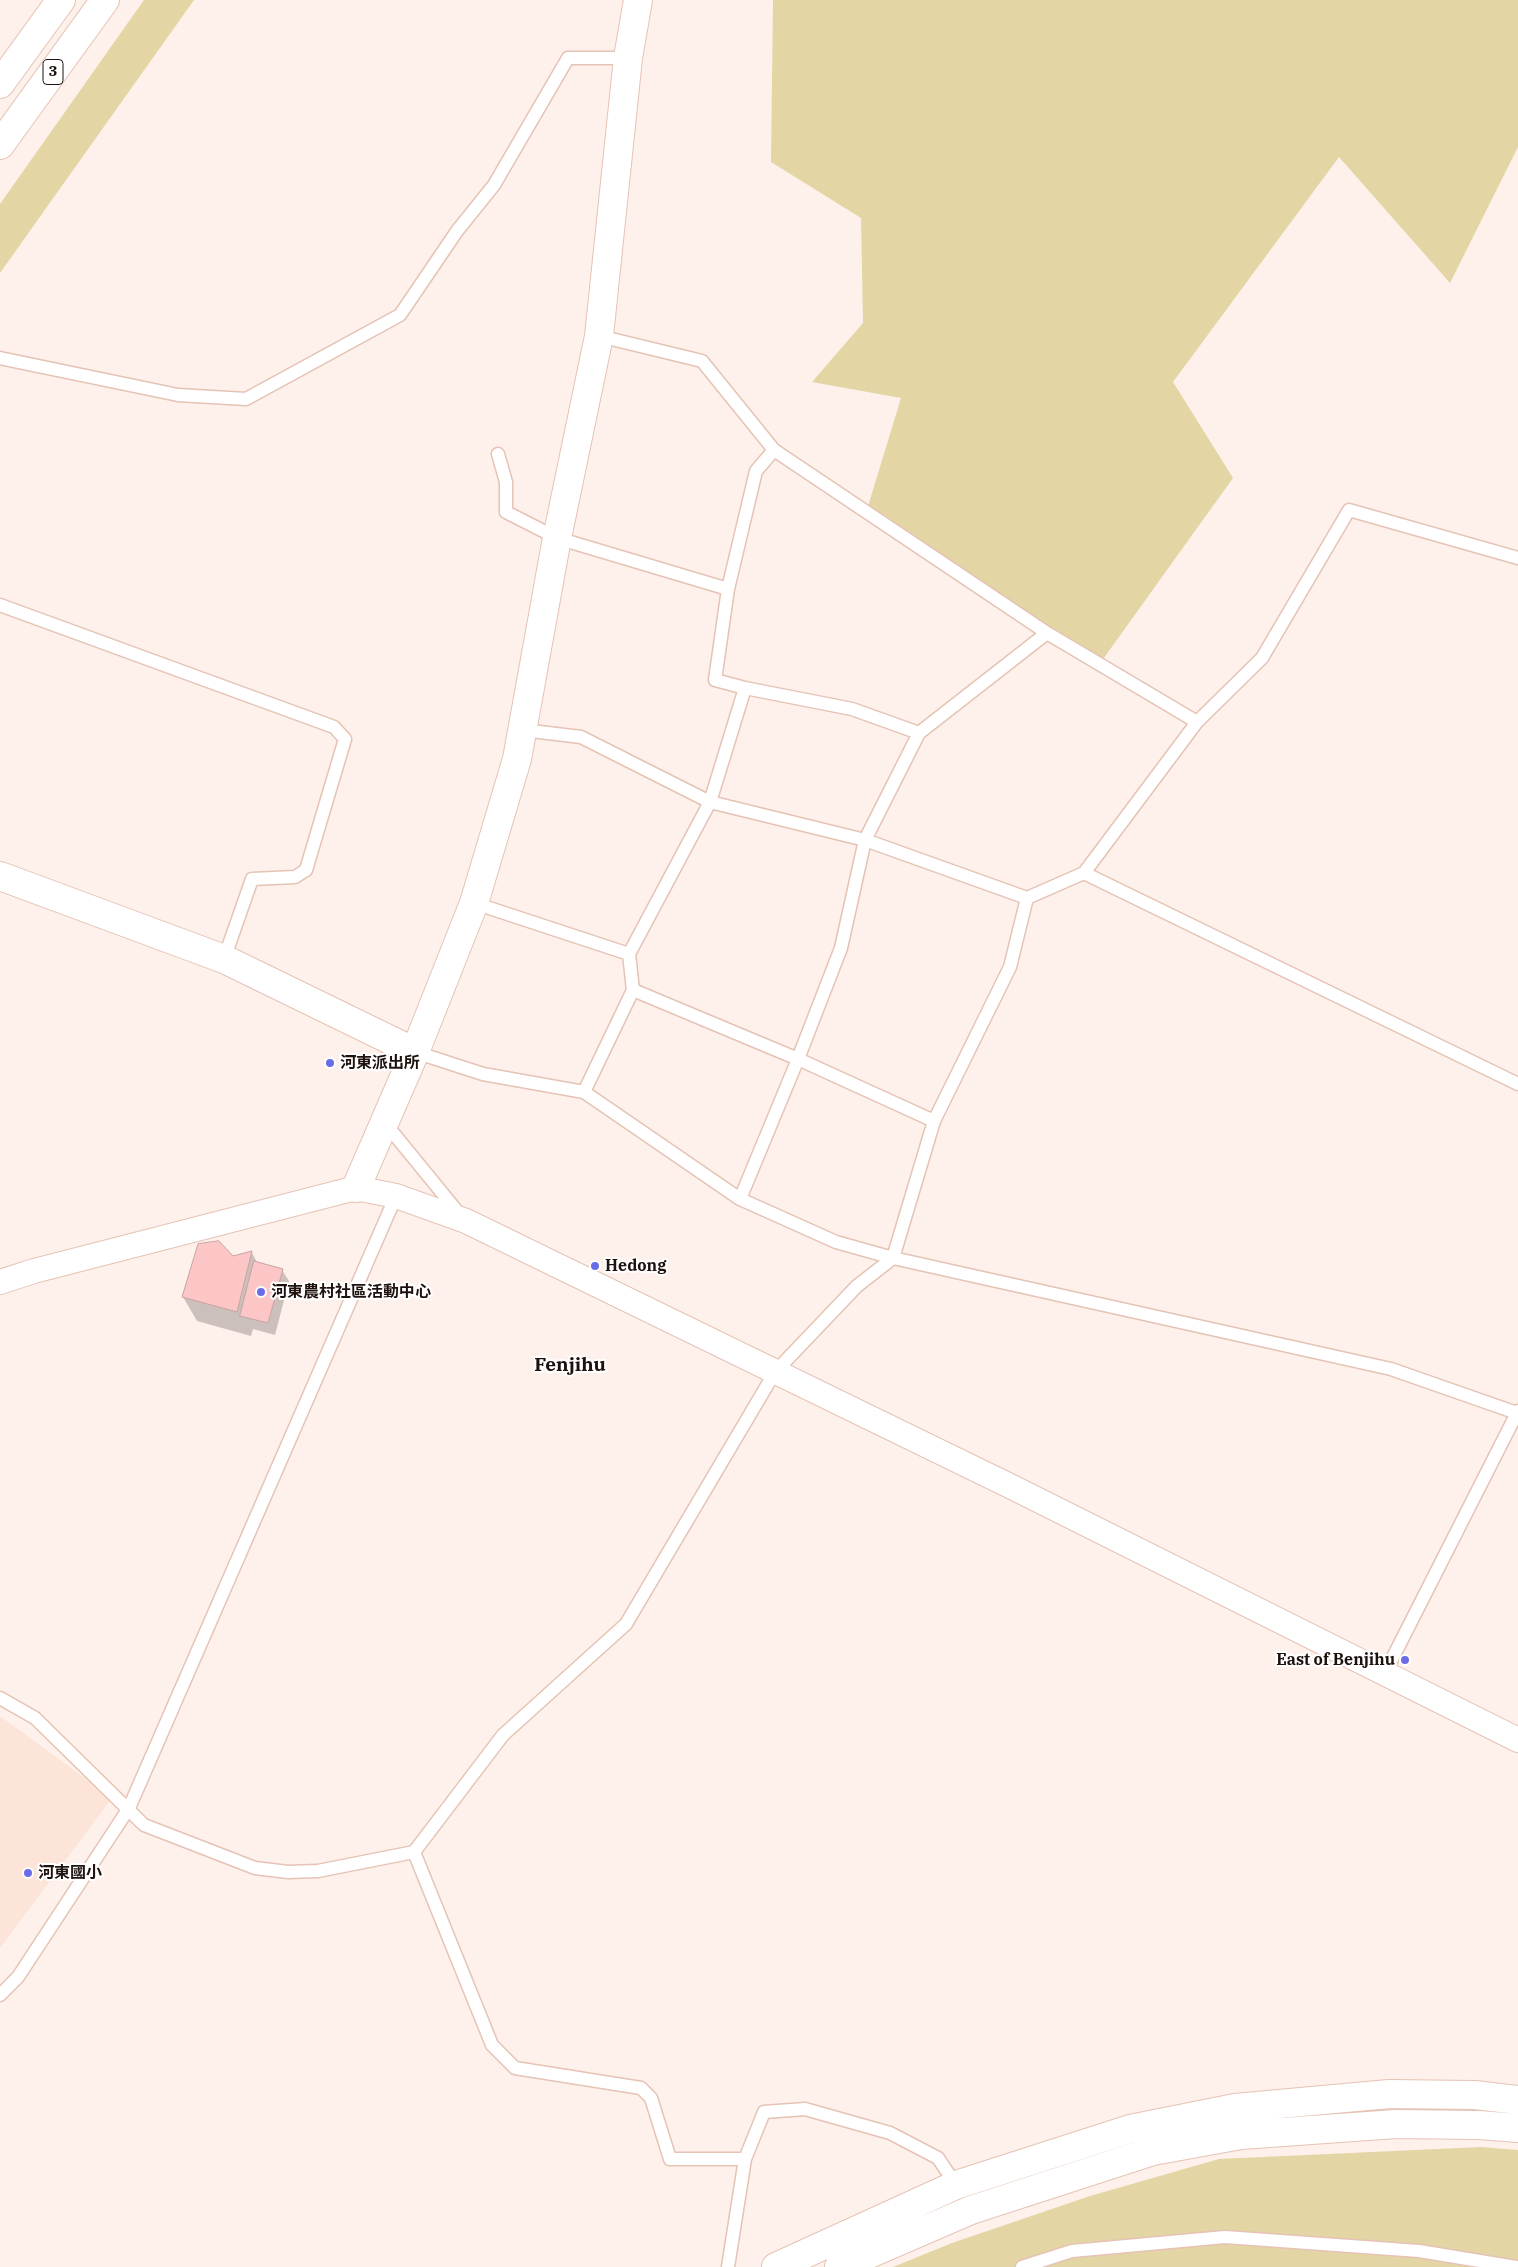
<!DOCTYPE html>
<html>
<head>
<meta charset="utf-8">
<style>
  body { margin:0 }
  canvas { display:block; background:#fef0ea }
</style>
</head>
<body>
<canvas width="1518" height="2267"></canvas>
<script>
const ctx = document.querySelector('canvas').getContext('2d');
ctx.lineJoin = 'round';
function paint(path, color) {
  ctx.fillStyle = color;
  ctx.fill(path, 'evenodd');
}
function stroke(path, color, width, dash) {
  ctx.strokeStyle = color;
  ctx.lineWidth = width;
  ctx.lineCap = dash ? 'butt' : 'round';
  ctx.setLineDash(dash || []);
  ctx.stroke(path);
}
function drawText(font, color, halo, rows, align = 'center') {
  ctx.font = font + ' "IBM Plex Serif","Noto Sans TC",serif';
  ctx.lineWidth = 4;
  ctx.setLineDash([]);
  ctx.textBaseline = 'middle';
  ctx.strokeStyle = halo;
  ctx.fillStyle = color;
  for (const [text, x, y, turn = 0] of rows) {
    ctx.save();
    ctx.translate(x, y);
    ctx.rotate((+turn || 0) * Math.PI / 180);
    ctx.textAlign = isNaN(turn) ? turn : align;
    if (halo) ctx.strokeText(text, 0, 0);
    ctx.fillText(text, 0, 0);
    ctx.restore();
  }
}
const built = new Path2D(`
  M0,1716L112,1798L0,1948Z`);
const green = new Path2D(`
  M144,0H194L0,273V204Z
  M773,0H1518V147L1450,283L1339,157L1173,382L1233,478L1101,662L865,516L901,398L812,382L863,323L861,218L771,162Z
  M1481,2147L1518,2150V2267H893L952,2243L1090,2196L1219,2159Z`);
const shadow = new Path2D(`
  M252,1253L258,1264L282,1270L289,1281L275,1335L253,1329L251,1336L197,1321L183,1297L233,1258Z`);
const building = new Path2D(`
  M219,1241L233,1256L252,1251L237,1312L182,1297L198,1244Z
  M254,1261L283,1269L268,1323L240,1316Z`);
const lane = new Path2D(`
  M599,336L702,361L774,450L1047,633L1197,722L1262,658L1349,510L1518,558
  M0,358L178,395L246,399L400,315L457,231L494,185L568,58H628
  M498,454L506,482V512L557,538L728,589
  M0,605L334,727L345,739L306,870L295,877L252,879L224,959
  M745,688L852,709L919,733
  M523,730L581,737L710,802L865,840L1027,898L1084,873L1518,1084
  M1084,873L1197,722
  M474,903L629,954
  M633,990L798,1059L934,1121
  M415,1052L483,1074L584,1092L740,1199L836,1242L893,1258L1391,1369L1517,1413
  M584,1092L633,990L629,954L710,802L745,688L715,680L728,589L756,471L774,450
  M385,1123L461,1216
  M740,1199L798,1059L841,948L865,840L919,733L1047,633
  M1385,1673L1518,1411
  M0,1698L35,1718L144,1825L255,1868L288,1872L318,1871L414,1852
  M0,1995L18,1977L129,1808L396,1196
  M956,2185L938,2158L890,2133L805,2109L764,2112L745,2159H670L651,2098L641,2088L515,2068L492,2045L414,1852L503,1735L626,1624L775,1372L857,1286L893,1258L934,1121L1010,967L1027,898
  M728,2267L745,2159
  M1022,2267L1072,2251L1225,2237L1419,2251L1516,2267`);
const street = new Path2D(`
  M0,1282L34,1271L356,1188L396,1196L466,1221L1012,1487L1518,1740`);
const secondary = new Path2D(`
  M0,876L224,959L415,1052
  M356,1188L415,1052L474,903L517,759L557,538L599,336L628,58L638,0
  M776,2267L956,2185L1130,2129L1235,2108L1389,2094L1475,2095L1518,2100
  M839,2267L971,2210L1153,2151L1241,2135L1396,2124L1479,2125L1518,2128`);
const highway = new Path2D(`
  M0,84L61,0
  M0,145L105,0`);
const markers = [
  [330,1063,5,"#696ce6"],
  [595,1266,5,"#696ce6"],
  [261,1292,5,"#696ce6"],
  [1405,1660,5,"#696ce6"],
  [28,1873,5,"#696ce6"]
];
const shields = [
  [53,72,20]
];
const shieldNames = [
  ["3",53,72]
];
const poiNames = [
  ["河東派出所",340,1063],
  ["Hedong",605,1266],
  ["河東農村社區活動中心",271,1292],
  ["East of Benjihu",1395,1660,"right"],
  ["河東國小",38,1873]
];
const quarterNames = [
  ["Fenjihu",570,1366]
];
paint(built, '#fde4d9');
paint(green, '#e3d6a4');
paint(shadow, '#0003');
paint(building, '#fdc6c6');
stroke(building, '#c7a2a2', 1);
stroke(lane, '#e5c3b5', 15);
stroke(street, '#e5c3b5', 26);
stroke(secondary, '#e5c3b5', 30);
stroke(highway, '#e5c3b5', 30);
stroke(lane, '#fff', 12);
stroke(street, '#fff', 24);
stroke(secondary, '#fff', 28);
stroke(highway, '#fff', 28);
for (const [x, y, r, color] of markers) {
  const dot = new Path2D();
  dot.arc(x, y, r, 0, 2 * Math.PI);
  ctx.fillStyle = color;
  ctx.fill(dot);
  stroke(dot, '#fff', 2);
}
for (const [x, y, w] of shields) {
  const box = new Path2D();
  box.roundRect(x - w / 2, y - 12.5, w, 25, 4);
  ctx.fillStyle = '#fff';
  ctx.fill(box);
  stroke(box, '#1d120d', 1);
}
drawText('bold 15px', '#1d120d', null, shieldNames);
drawText('bold 16px', '#1d120d', '#fff', poiNames, 'left');
drawText('bold 19px', '#1d120d', '#fff', quarterNames);
</script>
</body>
</html>
